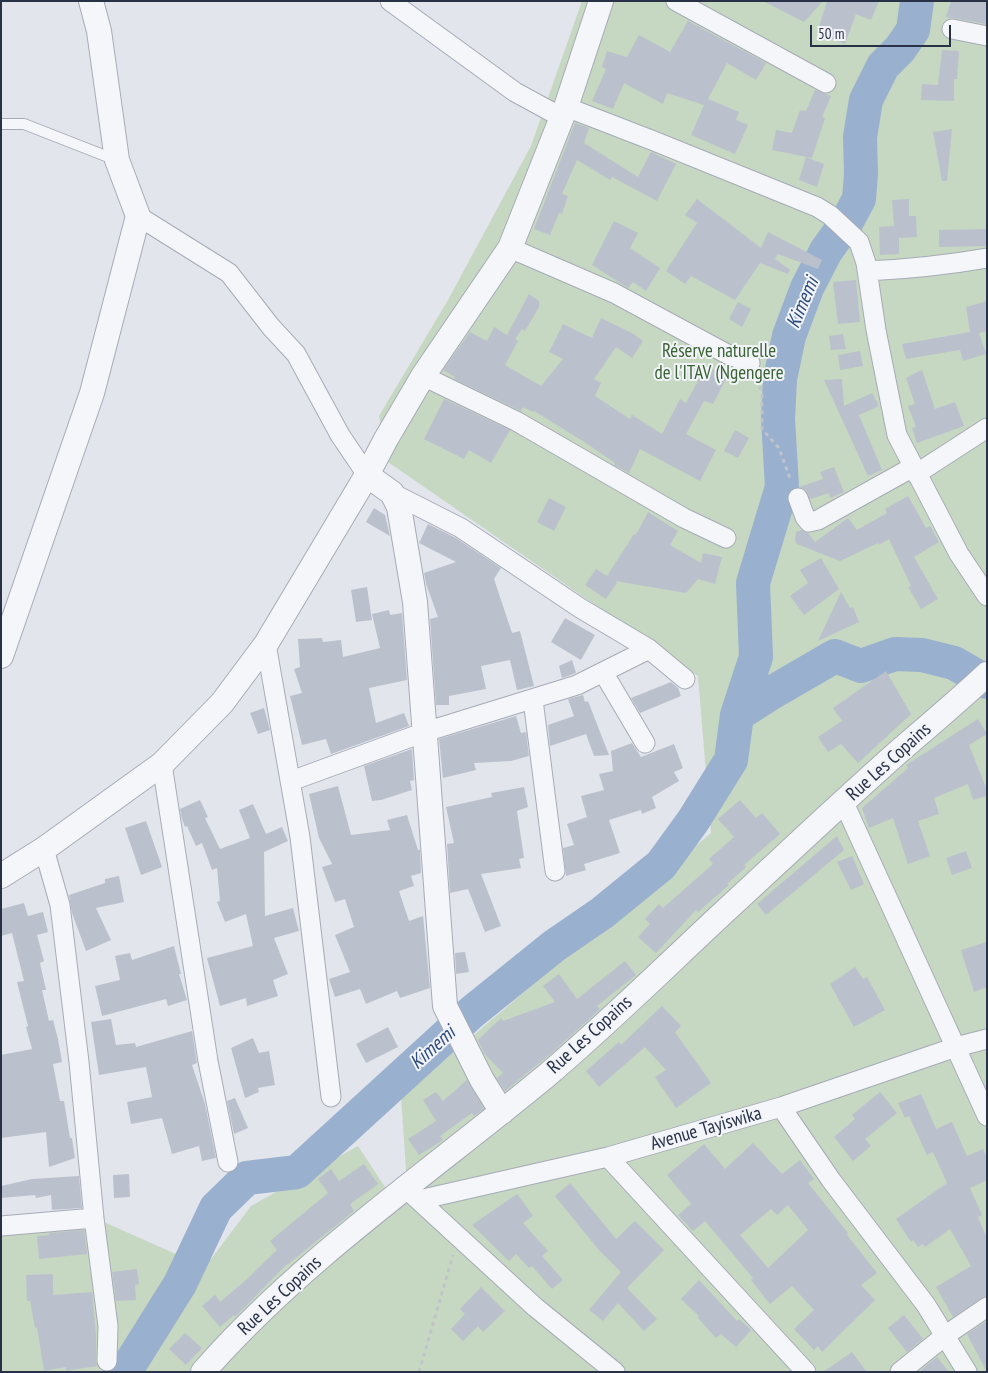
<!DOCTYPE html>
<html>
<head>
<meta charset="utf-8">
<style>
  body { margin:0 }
  #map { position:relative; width:988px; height:1373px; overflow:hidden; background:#e2e5ec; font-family:"PT Sans Narrow",sans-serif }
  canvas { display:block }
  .frame { position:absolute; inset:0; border:2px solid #283146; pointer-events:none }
  .scale { position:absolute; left:810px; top:25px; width:141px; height:22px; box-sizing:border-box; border:2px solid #283146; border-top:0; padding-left:6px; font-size:15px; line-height:18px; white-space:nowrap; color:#283146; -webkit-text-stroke:4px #f2f4f9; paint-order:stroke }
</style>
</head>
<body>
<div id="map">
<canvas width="988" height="1373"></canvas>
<div class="frame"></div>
<div class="scale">50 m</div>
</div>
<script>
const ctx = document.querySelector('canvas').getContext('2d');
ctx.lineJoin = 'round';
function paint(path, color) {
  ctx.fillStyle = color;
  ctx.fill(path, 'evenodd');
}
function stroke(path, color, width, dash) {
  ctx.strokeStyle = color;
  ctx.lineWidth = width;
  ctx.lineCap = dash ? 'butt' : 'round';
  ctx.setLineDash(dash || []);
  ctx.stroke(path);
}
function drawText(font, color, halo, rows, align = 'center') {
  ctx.font = font + ' "PT Sans Narrow",sans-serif';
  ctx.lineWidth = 4;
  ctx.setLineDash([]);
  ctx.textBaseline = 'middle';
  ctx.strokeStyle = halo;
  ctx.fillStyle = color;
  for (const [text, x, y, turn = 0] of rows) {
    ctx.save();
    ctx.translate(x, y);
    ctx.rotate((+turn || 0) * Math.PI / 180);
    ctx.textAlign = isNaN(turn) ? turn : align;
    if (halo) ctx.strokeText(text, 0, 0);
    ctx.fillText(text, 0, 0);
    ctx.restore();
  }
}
const green = new Path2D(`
  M582,1H987V1372H1V1231L97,1219L205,1267L251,1206L358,1146L398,1207L408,1198L401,1097L711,833L698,676L388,462L379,416L448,300L531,146Z`);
const river = new Path2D(`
  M737,715L773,692L835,656L861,666L895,654L922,655L954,663L987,682
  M125,1372L180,1284L216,1208L247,1178L297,1172L472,1012L554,946L602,913L661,865L693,821L731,760L737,715L756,657L753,583L782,487L778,419L780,379L789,336L807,288L826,251L846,223L859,199L861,174L860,137L866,100L883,66L900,49L913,30L917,1`);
const building = new Path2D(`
  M763,1H823L804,22Z
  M827,1H879L871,20L856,14L845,44L817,33Z
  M951,1H987V24L946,17Z
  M688,21L766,63L756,80L727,63L708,99L739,112L736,120L748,125L735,154L691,135L704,105L667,93L663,104L624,83L613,109L592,101L606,69L602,67L607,51L627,57L639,35L670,52Z
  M942,50L959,51L957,79H954V101L921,100L922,84L938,85Z
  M815,90L831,96L822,117L825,118L812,158L772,150L776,130L792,133L800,110L806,111Z
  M575,123L589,128L584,143L638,177L651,152L676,164L657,201L612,177L610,180L577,160L562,194L568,196L562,214L559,213L550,235L534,229Z
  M952,129L947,181H942L933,132Z
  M806,157L824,164L817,187L799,180Z
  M697,199L761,248L768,232L822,260L818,269L778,254L775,259L790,270L788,274L760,263L735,300L691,276L685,284L666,271L697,223L685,215Z
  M909,199V216H916L917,237L899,238V254L880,255L879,227L894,226L892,200Z
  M614,221L638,233L630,248L660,268L646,291L633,282L628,288L592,265Z
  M987,229V246L939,247V230Z
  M856,280L860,322L838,324L833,282Z
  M529,294L539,301V307L525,331L522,329L515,339L518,341L505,365L541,386L563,359L549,352L563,324L592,338L601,318L632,333L643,341L632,358L616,347L594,379L601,383L595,396L630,419L632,415L662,434L680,399L686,403L706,366L727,377L713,404L704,401L686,434L716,450L700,481L640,449L629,473L614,465L615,463L586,443L534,411L533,412L523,407L521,411L454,379L455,377L443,370L470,332L487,341L494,327L507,335Z
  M987,301V331L979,333L986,354L963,361L960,350L906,359L902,344L970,332L966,307Z
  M738,302L751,309L742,327L729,319Z
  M843,334L846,349L831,350L829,336Z
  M860,351L863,366L840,370L838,355Z
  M922,370L935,409L955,402L964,426L917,443L912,428L916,427L908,406L915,404L906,378Z
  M842,379L844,406L872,393L879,406L859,415L882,470L868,476L824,380Z
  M444,399L510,430L491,463L469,450L464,459L424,439Z
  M735,430L749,438L738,458L724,451Z
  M834,467L844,492L830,498L829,493L810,499L806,490L799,487L823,479L820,472Z
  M908,496L926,528L930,526L939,542L914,557L938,599L921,609L908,587L911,586L889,539L879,545L878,543L840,561L797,544L795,540L796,532L801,530L808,533L815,542L848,518L857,530L887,513L885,509Z
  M549,498L566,507L554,531L537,522Z
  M374,508L385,515L390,536L366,522Z
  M648,512L678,531L670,545L701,563L703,553L722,557L715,584L698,579L686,593L615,581L617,583L606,599L585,585L596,569L607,576L634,534L636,535Z
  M428,524L456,538L501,568L494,579L512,633L520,631L534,686L517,690L510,660L481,666L486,689L449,696V705H436L430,619L438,617L426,584L424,573L456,562L419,543Z
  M821,558L839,589L804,615L790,596L808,583L800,570Z
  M367,587L372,620L356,622L351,590Z
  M841,592L850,608L853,607L859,622L818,641Z
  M389,610L390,615L402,613L407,680L369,688L376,723L404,713L409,726L331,754L326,739L302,745L290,696L302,693L294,669L300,667L298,639L322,638L323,642L341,640L343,657L380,648L372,614Z
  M565,618L595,635L581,660L551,642Z
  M572,660L576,673L562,678L559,666Z
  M886,671L911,714L858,763L841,744L828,752L818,737L842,721L833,708Z
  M671,682L678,688L681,696L640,713L631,698Z
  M583,695L585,702L588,701L609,755L594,756L586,734L550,746L548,725L574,716L568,699Z
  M264,708L270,730L258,734L250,713Z
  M516,716L521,733L526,732L529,756L511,761L474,763L476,770L443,778L439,739Z
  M978,719L987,734L969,745L987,790V796L973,800L968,784L934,798L939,814L918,821L930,856L908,864L893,818L869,828L862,808L908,768L906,765Z
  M632,743L641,757L674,744L683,768L674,772L679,781L652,797L656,808L642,814L641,810L609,820L620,853L584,864L586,870L566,876L563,848L574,845L567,824L587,817L581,796L604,790L599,774L613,771L611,751Z
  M412,749L414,780L410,781L412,790L381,800L372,801L364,766Z
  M338,786L351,835L390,830L387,820L407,815L418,850H420L421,873L411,876L414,886L399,891L409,921L423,916L430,988L400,998L397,991L366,1004L360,989L335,997L329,979L350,972L335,935L354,927L345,899L335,902L322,867L332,864L319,838L309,794Z
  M524,787L528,807L517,811L524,858L519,859L521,868L481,874L501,926L485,932L468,889L450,893L447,844L454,843L446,807L492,797L491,793Z
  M200,800L208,817L205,818L220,849L250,838L239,810L253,804L266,834L282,827L288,841L264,852L265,916L293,908L299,931L274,938L288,974L273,980L278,996L247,1006L246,998L220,1006L207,958L253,946L246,914L225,922L217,902L220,901L217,868L212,870L202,843L196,846L187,826L185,827L182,819L180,809Z
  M740,800L756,818L762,813L780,834L744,865L746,867L727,884L729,885L698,912L696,910L656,953L638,937L650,924L645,919L659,904L663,908L713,864L709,859L734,837L718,819Z
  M146,821L162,867L141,875L125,828Z
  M837,836L844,850L766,915L757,904Z
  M966,851L972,868L952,875L946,858Z
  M852,856L864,884L851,890L837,862Z
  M119,876L124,902L96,908L111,940L86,951L72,913L69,895L105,883V879Z
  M24,903L28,916L43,912L48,932L37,935L44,961L40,963L46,990H42L49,1021L53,1020L58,1039L62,1062L53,1064L60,1101H64L70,1138H72L75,1158L49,1167L46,1132L1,1138V1055L32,1049L26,1027L28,1026L17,982L24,981L12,933L1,936V909Z
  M987,942V987L974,992L961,950Z
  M174,946L181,974H179L187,1000L168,1006L166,999L102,1016L95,986L120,980L115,956L130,953L132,960Z
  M465,952L469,972L456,974L455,953Z
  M625,961L636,975L597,1006L600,1009L555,1050L505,1091L497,1078L503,1073L484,1053L478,1040L501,1018L503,1021L555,1002L543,986L559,974L577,999Z
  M855,967L863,979L867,977L885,1010L854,1027L830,984Z
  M662,1006L681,1026L675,1032L711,1083L676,1108L655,1077L666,1070L645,1047L599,1087L586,1071L619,1042L621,1045Z
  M111,1019L116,1045L135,1043L136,1047L192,1031L197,1063L192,1065L205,1104L216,1158L202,1161L199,1146L172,1154L162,1118L131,1124L127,1102L152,1097L146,1067L99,1075L91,1022Z
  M388,1027L398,1047L366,1063L356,1044Z
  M253,1038L259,1053L269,1051L275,1085L258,1088L259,1092L245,1098L231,1048Z
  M467,1080L484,1109L474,1116L472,1113L440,1136L443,1140L419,1155L408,1139L436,1121L423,1100L436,1092L443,1101Z
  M880,1092L897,1113L865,1139L871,1146L853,1161L834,1137L855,1119L852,1115Z
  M921,1094L936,1129L952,1122L967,1156L983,1149L987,1158V1180L970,1188L982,1215L978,1217L987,1238V1296L981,1298L953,1317L936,1287L971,1266L950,1229L925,1247L923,1244L918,1247L913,1240L911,1242L896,1219L947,1183L933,1152L927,1155L909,1116L905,1118L898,1103Z
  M235,1098L248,1128L234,1134L227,1101Z
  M753,1143L782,1174L800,1160L814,1179L808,1183L848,1233L847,1235L877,1273L861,1285L875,1300L822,1352L818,1346L814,1350L794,1329L814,1310L792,1286L770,1304L751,1280L753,1278L705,1221L693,1231L678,1215L691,1204L667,1175L704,1144L725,1169ZM788,1205L808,1230L768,1268L740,1235L771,1209L777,1215Z
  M364,1164L378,1184L350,1204L354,1211L283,1268L235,1317L234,1315L220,1327L202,1306L215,1295L220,1302L246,1280L277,1250L270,1241L328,1193L318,1179L331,1169L339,1181Z
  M129,1174L130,1197L114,1198L113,1175Z
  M79,1176L82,1208L52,1210L51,1195L36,1198L35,1195L1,1198V1186L32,1179Z
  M570,1183L616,1239L635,1221L664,1250L627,1288L657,1319L644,1331L618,1303L603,1321L589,1310L621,1272L598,1249L555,1196Z
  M517,1194L533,1216L523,1223L548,1251L542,1256L563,1280L552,1289L532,1266L529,1268L516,1254L509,1261L472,1225Z
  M84,1230L87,1254L39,1259L37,1236L49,1235V1233Z
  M137,1269L139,1284L135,1285L136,1300L116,1301L112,1272Z
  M53,1274V1295L92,1292L96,1335V1361L97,1366L66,1371V1367L44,1371L37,1327L35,1328L30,1301H27L26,1275Z
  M699,1280L737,1321L739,1319L751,1330L736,1347L721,1334L716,1338L698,1318L699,1316L681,1299Z
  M481,1287L505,1311L483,1332L478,1326L463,1341L451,1329L465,1314L460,1309Z
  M904,1315L923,1339L907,1352L888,1328Z
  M987,1321V1372L967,1334Z
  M185,1333L202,1348L186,1365L169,1349Z
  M852,1352L867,1372H823Z
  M937,1357L949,1372H922L921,1370Z`);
const path = new Path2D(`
  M757,379L762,393V429L779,448L791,481
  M419,1372L453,1255`);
const service = new Path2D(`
  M1,124H24L116,160`);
const minor = new Path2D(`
  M390,1L515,92L561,117
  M676,1L826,83
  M952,29L987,36
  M566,107L654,141L817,207L830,215L859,242L866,263L876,330L897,435L959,554L987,596
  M138,216L229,273L271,327L296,354L340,435L367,475
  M510,248L614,293L727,354L750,363
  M867,271C907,269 947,265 987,258
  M423,376L516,421L684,518L726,538
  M916,474L987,428
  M392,493L461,528L580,608L649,649L685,679
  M798,498L805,517L809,522L818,520L913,467
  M266,644L300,837L331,1097
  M603,672L645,743
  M533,700L555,871
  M162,764L208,1061L228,1162
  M291,781L425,732L577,685L649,649
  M844,803L987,1116
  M44,849L60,905L79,1062L94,1218L108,1326L107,1361
  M781,1107L831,1180L926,1305L967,1372
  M608,1157L806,1372
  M413,1195L535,1307L615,1372
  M419,1200L608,1157L781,1107L956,1047L987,1039
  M1,1226L94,1218
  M900,1372L946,1335L987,1307`);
const tertiary = new Path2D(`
  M367,475L392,493L399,507L415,602L445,1006L482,1080L502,1112
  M1,656L92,393L138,216L117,160L99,31L91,1
  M1,876L44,849L162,764L222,703L266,644L367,475L386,439L423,376L510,248L566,107L601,1
  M203,1372C303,1258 430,1172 546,1076C612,1020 673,959 736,901C789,852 842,802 896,754C926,728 957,702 987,674`);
const parkNames = [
  ["Réserve naturelle",719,352],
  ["de l'ITAV (Ngengere",719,374]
];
const streetNames = [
  ["Rue Les Copains",889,762,-42],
  ["Rue Les Copains",590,1035,-42],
  ["Avenue Tayiswika",706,1129,-16],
  ["Rue Les Copains",280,1296,-43]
];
const waterNames = [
  ["Kimemi",803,303,-67],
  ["Kimemi",433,1048,-42]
];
paint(green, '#c6d7c2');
stroke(river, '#99b0cf', 34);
paint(building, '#bbc1cc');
stroke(service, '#a6abb7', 12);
stroke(minor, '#a6abb7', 21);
stroke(tertiary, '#a6abb7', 26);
stroke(path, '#c0c3ca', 3, [4, 4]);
stroke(service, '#f5f6f9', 10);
stroke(minor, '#f5f6f9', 19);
stroke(tertiary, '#f5f6f9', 24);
drawText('19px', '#396333', '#f2f4f9', parkNames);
drawText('19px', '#283146', '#f2f4f9', streetNames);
drawText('italic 20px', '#2d4c7f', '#f2f4f9', waterNames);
</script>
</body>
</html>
